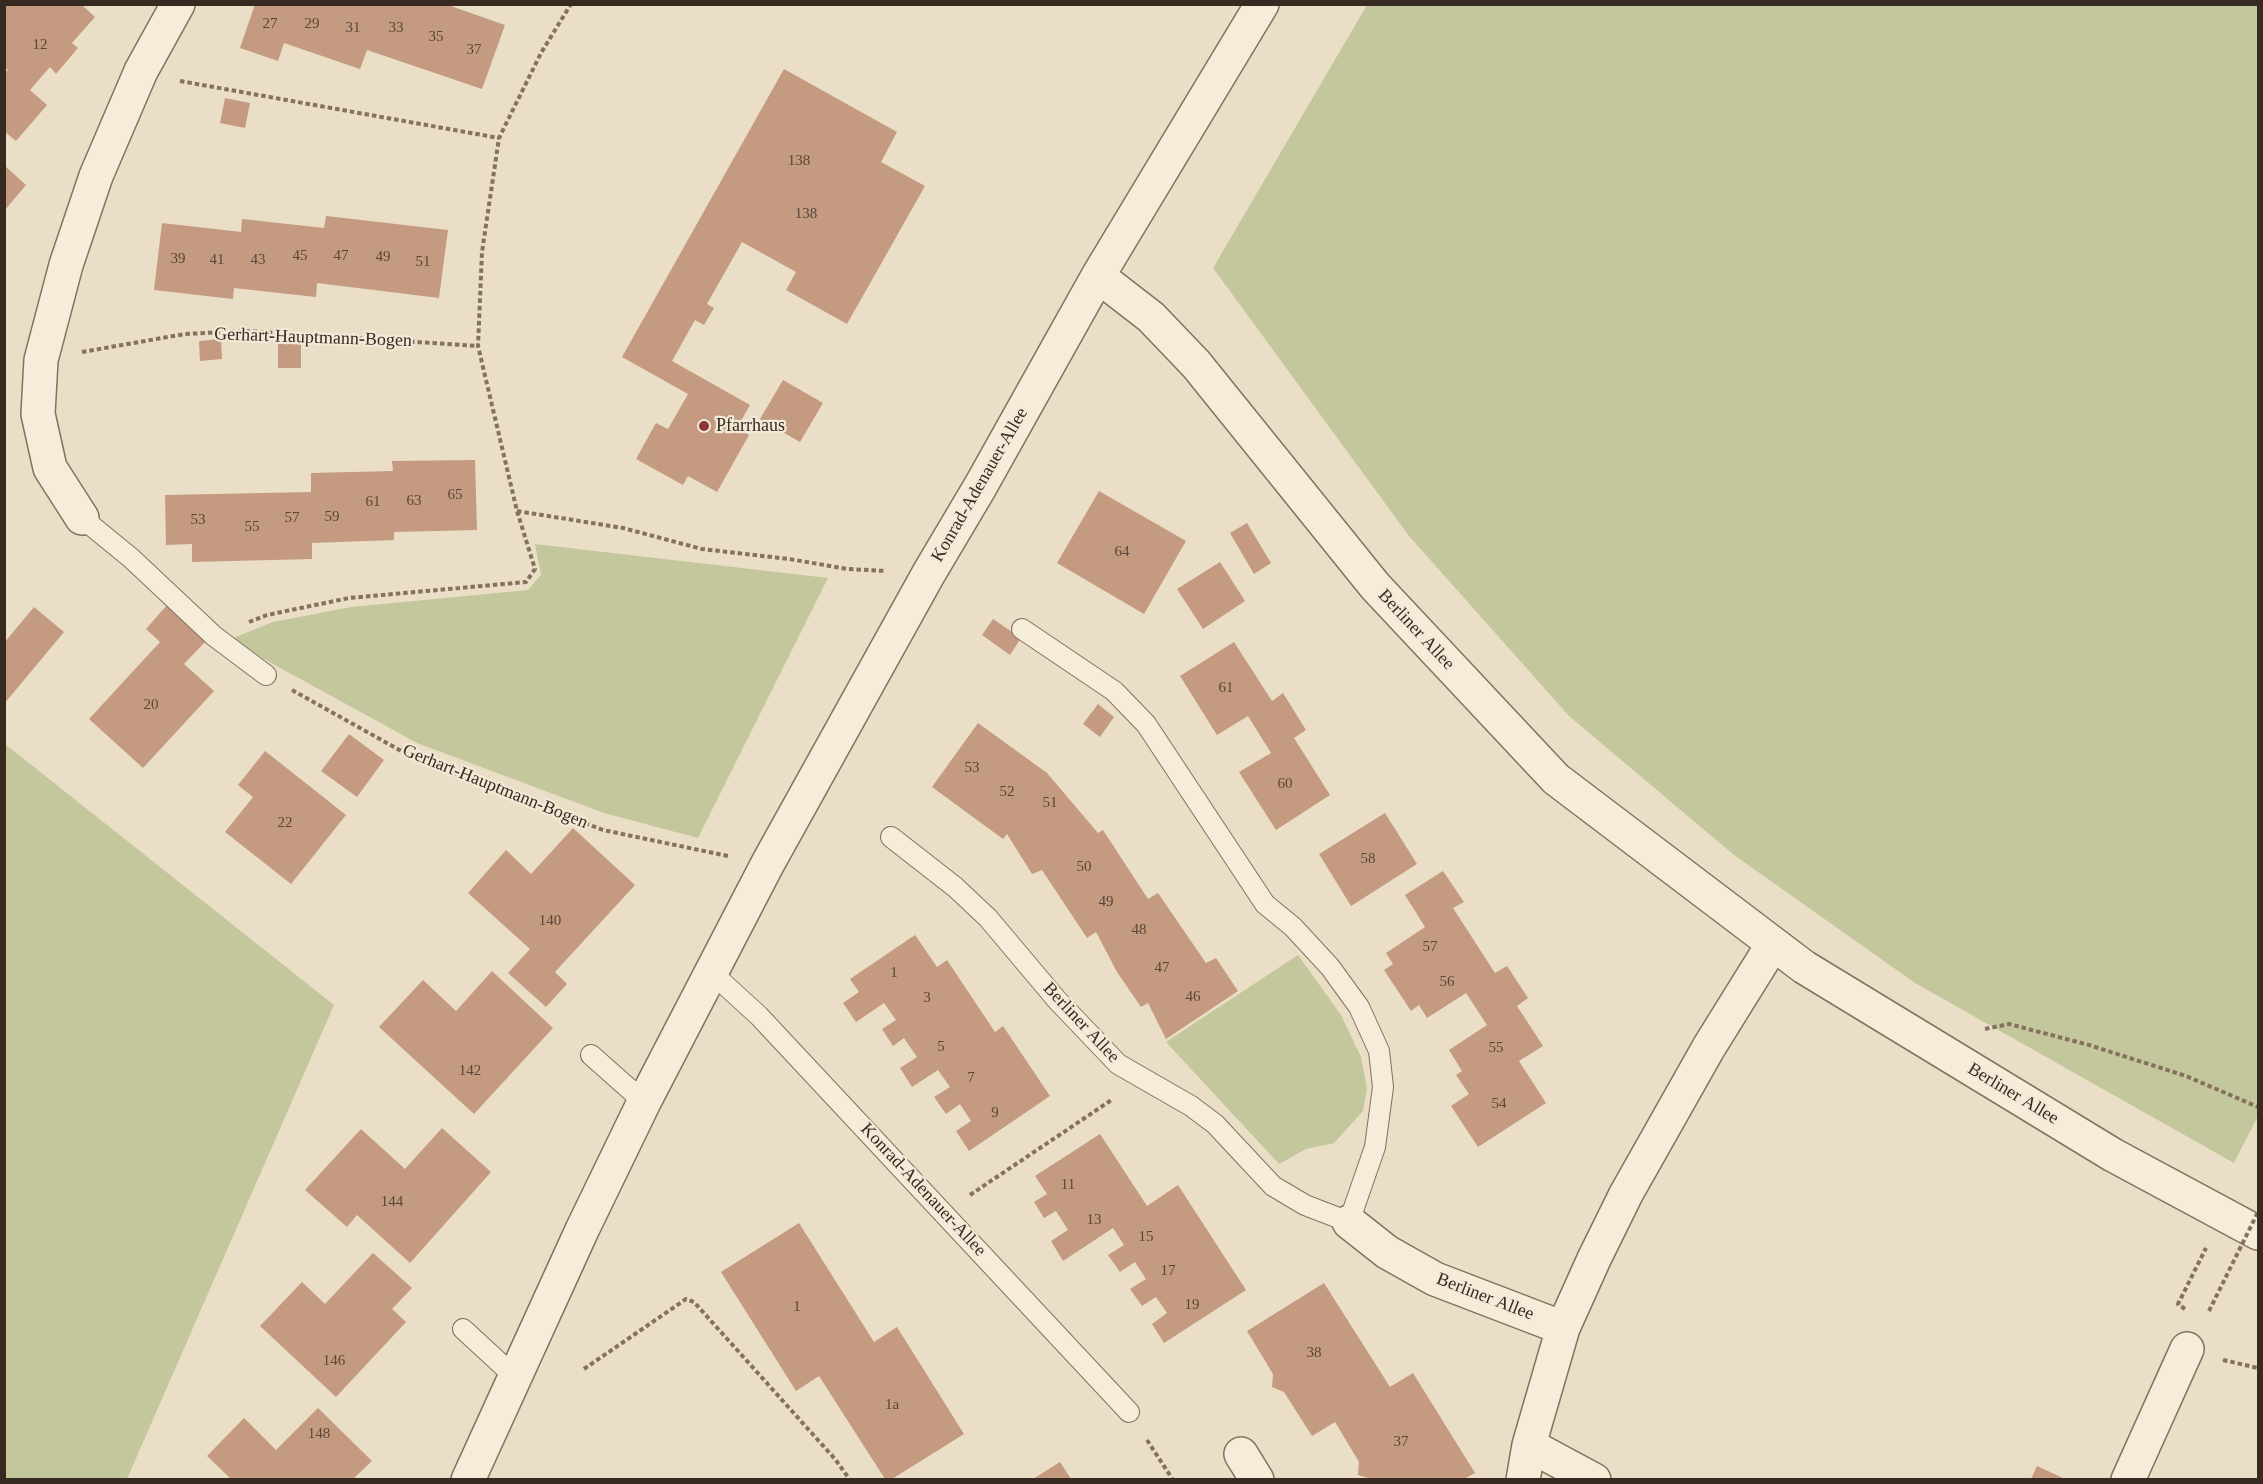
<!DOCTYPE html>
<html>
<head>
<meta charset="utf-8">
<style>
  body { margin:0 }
  #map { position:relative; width:2263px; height:1484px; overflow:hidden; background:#eadec7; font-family:Georgia,serif }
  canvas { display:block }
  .frame { position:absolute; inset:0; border:6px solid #362a21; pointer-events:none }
</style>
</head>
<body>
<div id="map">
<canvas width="2263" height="1484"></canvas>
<div class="frame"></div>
</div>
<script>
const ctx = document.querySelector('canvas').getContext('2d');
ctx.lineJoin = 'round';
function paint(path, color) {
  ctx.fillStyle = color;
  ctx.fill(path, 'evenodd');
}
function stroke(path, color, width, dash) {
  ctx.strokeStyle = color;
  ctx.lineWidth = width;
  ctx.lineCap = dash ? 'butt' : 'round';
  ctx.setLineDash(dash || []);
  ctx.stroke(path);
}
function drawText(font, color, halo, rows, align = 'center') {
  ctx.font = font + ' Georgia,serif';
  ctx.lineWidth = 4.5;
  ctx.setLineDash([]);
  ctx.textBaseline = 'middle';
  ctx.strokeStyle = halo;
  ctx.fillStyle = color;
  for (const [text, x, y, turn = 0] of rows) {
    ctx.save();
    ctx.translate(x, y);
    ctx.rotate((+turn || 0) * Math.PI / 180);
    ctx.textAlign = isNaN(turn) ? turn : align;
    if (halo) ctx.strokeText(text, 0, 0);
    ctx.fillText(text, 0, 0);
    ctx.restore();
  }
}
const green = new Path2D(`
  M1367,5H2258V1116L2234,1163L1915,983L1734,855L1569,716L1409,536L1213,268Z
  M535,544L828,578L698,838L604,813L417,743L264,659L233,638L273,622L351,607L528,590L541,575Z
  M5,744L334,1005L127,1479H5Z
  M1298,955L1341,1015L1361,1057L1367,1088L1363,1111L1334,1143L1306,1149L1279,1164L1166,1042Z`);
const building = new Path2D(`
  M4,4H81L95,17L72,43L78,48L56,74L50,67L30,90L47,105L16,141L4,131V73L8,70L4,67Z
  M255,4H445L505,25L482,89L367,50L360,69L284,43L278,61L240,48Z
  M784,69L897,132L881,162L925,186L847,324L786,290L796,272L742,242L707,304L714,308L704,325L695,320L672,361L750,405L737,428L749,435L717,492L688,476L683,485L636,459L656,423L668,429L688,394L622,357Z
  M225,98L250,103L245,128L220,123Z
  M5,166L26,185L5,210Z
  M326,216L448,230L439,298L317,283L316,297L234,288L233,299L154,290L162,223L241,232L242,219L324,228Z
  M221,339L222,359L200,361L199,341Z
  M278,342H301V368H278Z
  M783,380L823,403L800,442L760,419Z
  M475,460L477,530L394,532V540L312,543V559L192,562V544L166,545L165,495L311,492V473L393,471L392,461Z
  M1099,491L1186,541L1144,614L1057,563Z
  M1247,523L1271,563L1254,574L1230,533Z
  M1220,562L1245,601L1203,629L1177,589Z
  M167,605L206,641L184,664L214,691L143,768L89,719L160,642L146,629Z
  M34,607L64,632L4,704V643Z
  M993,619L1021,638L1010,655L982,635Z
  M1234,642L1272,701L1283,693L1306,730L1294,738L1330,795L1276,830L1239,772L1271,753L1248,716L1217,735L1180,676Z
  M1098,704L1114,717L1100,737L1083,724Z
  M978,723L1047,773L1098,833L1103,830L1148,899L1158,893L1206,963L1216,958L1238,991L1166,1039L1148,1003L1141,1007L1117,972L1096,932L1087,938L1042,870L1032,874L1007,834L1003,839L932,787Z
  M349,734L384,760L357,797L321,771Z
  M265,751L346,815L291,884L225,832L253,797L238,785Z
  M1385,813L1417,864L1351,906L1319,854Z
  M573,828L635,885L555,972L567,984L546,1007L508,973L530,949L468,893L506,850L531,874Z
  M1443,871L1464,902L1453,908L1495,973L1507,966L1528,998L1517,1006L1543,1046L1519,1061L1546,1103L1478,1147L1451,1106L1469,1094L1456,1075L1462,1071L1449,1050L1487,1025L1466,993L1427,1018L1419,1005L1411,1011L1384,970L1393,964L1386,953L1425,927L1405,895Z
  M915,935L937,967L947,960L995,1032L1003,1026L1050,1096L969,1151L956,1131L971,1121L960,1104L946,1114L934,1097L950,1087L938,1070L912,1087L900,1068L917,1057L904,1038L893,1046L882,1029L896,1020L884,1003L856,1022L843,1003L859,992L850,979Z
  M492,971L553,1028L474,1114L379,1027L423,980L456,1011Z
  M442,1128L491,1172L410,1263L357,1215L347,1227L305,1190L361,1129L405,1169Z
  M1100,1134L1147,1206L1178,1185L1246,1290L1164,1343L1152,1324L1167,1313L1156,1297L1142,1306L1130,1289L1146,1279L1135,1262L1120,1272L1108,1255L1124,1245L1113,1228L1063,1261L1051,1241L1068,1230L1056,1211L1044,1218L1034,1202L1047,1194L1035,1176Z
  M799,1223L874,1342L897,1327L964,1434L892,1479H885L819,1376L796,1391L721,1272Z
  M373,1253L412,1288L392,1309L406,1322L336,1397L260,1326L302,1282L325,1304Z
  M1324,1283L1390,1387L1413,1373L1475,1473L1464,1479H1371L1358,1475L1359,1462L1335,1422L1312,1436L1284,1392L1272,1387L1273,1374L1247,1331Z
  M318,1408L372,1461L353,1479H231L207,1456L244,1418L276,1450Z
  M1060,1462L1071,1479H1033Z
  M2037,1466L2065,1479H2031Z`);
const path = new Path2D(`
  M180,81L499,138
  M82,352L185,334L245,331L478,346
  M517,511L623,528L702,549L789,559L848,569L886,571
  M249,622L267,615L349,598L526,582L535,569L517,511L478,346L482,252L499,138L541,53L571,4
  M292,690L412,757L603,830L728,856
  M1985,1029L2009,1024L2089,1045L2186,1076L2258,1107
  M970,1195L1113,1099
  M2185,1309L2178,1304L2206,1248
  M2223,1360L2258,1368
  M584,1369L686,1299L694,1302L835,1459L850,1480
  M1147,1440L1173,1480`);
const lane = new Path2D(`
  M82,518L131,558L214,636L266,675
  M891,837L955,887L988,918L1057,1000L1118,1064L1191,1106L1215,1124L1273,1186L1305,1205L1349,1222L1375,1147L1383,1087L1379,1051L1359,1007L1330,967L1293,927L1265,904L1146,724L1114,691L1022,629
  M712,973L759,1016L1129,1412
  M591,1055L644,1102
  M463,1329L515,1377`);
const street = new Path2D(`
  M1098,276L1151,317L1196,364L1375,586L1556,779L1804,967L2113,1155L2258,1233
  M82,518L50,468L38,414L41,360L66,265L96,176L141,71L178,4
  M1349,1222L1387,1252L1435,1279L1563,1328
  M1529,1445L1594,1480
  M1241,1454L1257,1480
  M468,1480L582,1230L644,1102L768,863L929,573L980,487L1098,276L1262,4
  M1523,1480L1529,1445L1563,1328L1594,1259L1626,1194L1709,1047L1773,944
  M2128,1480L2187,1349`);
const pathBridge = new Path2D(`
  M2209,1311L2258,1212`);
const markers = [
  [704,426,6,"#8d3539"]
];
const numberNames = [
  ["27",270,24],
  ["29",312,24],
  ["31",353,28],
  ["33",396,28],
  ["35",436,37],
  ["12",40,45],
  ["37",474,50],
  ["138",799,161],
  ["138",806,214],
  ["45",300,256],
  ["47",341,256],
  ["49",383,257],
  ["39",178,259],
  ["41",217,260],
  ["43",258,260],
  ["51",423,262],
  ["65",455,495],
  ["63",414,501],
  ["61",373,502],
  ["59",332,517],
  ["57",292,518],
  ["53",198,520],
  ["55",252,527],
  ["64",1122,552],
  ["61",1226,688],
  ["20",151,705],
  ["53",972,768],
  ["60",1285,784],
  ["52",1007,792],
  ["51",1050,803],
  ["22",285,823],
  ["58",1368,859],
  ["50",1084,867],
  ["49",1106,902],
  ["140",550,921],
  ["48",1139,930],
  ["57",1430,947],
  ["47",1162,968],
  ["1",894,973],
  ["56",1447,982],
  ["46",1193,997],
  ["3",927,998],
  ["5",941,1047],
  ["55",1496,1048],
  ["142",470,1071],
  ["7",971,1078],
  ["54",1499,1104],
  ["9",995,1113],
  ["11",1068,1185],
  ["144",392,1202],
  ["13",1094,1220],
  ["15",1146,1237],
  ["17",1168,1271],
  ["19",1192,1305],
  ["1",797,1307],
  ["38",1314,1353],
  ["146",334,1361],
  ["1a",892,1405],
  ["148",319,1434],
  ["37",1401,1442]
];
const streetNames = [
  ["Gerhart-Hauptmann-Bogen",313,338,2],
  ["Konrad-Adenauer-Allee",980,485,-60],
  ["Berliner Allee",1416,630,47],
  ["Gerhart-Hauptmann-Bogen",495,787,22],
  ["Berliner Allee",1081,1023,47],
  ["Berliner Allee",2013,1094,31],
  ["Konrad-Adenauer-Allee",923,1190,47],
  ["Berliner Allee",1485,1297,21]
];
const poiNames = [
  ["Pfarrhaus",716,426]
];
paint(green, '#c4c79c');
paint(building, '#c49a81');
stroke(lane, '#84715e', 22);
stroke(street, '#84715e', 36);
stroke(path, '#84715e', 4, [4.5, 3]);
stroke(lane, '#f5ecda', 20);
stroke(street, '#f5ecda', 33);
stroke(pathBridge, '#84715e', 4, [4.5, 3]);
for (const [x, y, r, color] of markers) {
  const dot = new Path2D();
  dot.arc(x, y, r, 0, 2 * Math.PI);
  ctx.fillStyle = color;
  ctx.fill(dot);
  stroke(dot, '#f2e9d6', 2);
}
drawText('15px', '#5a4639', null, numberNames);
drawText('18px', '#362a21', '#f2e9d6', streetNames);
drawText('18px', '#362a21', '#f2e9d6', poiNames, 'left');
</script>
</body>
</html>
